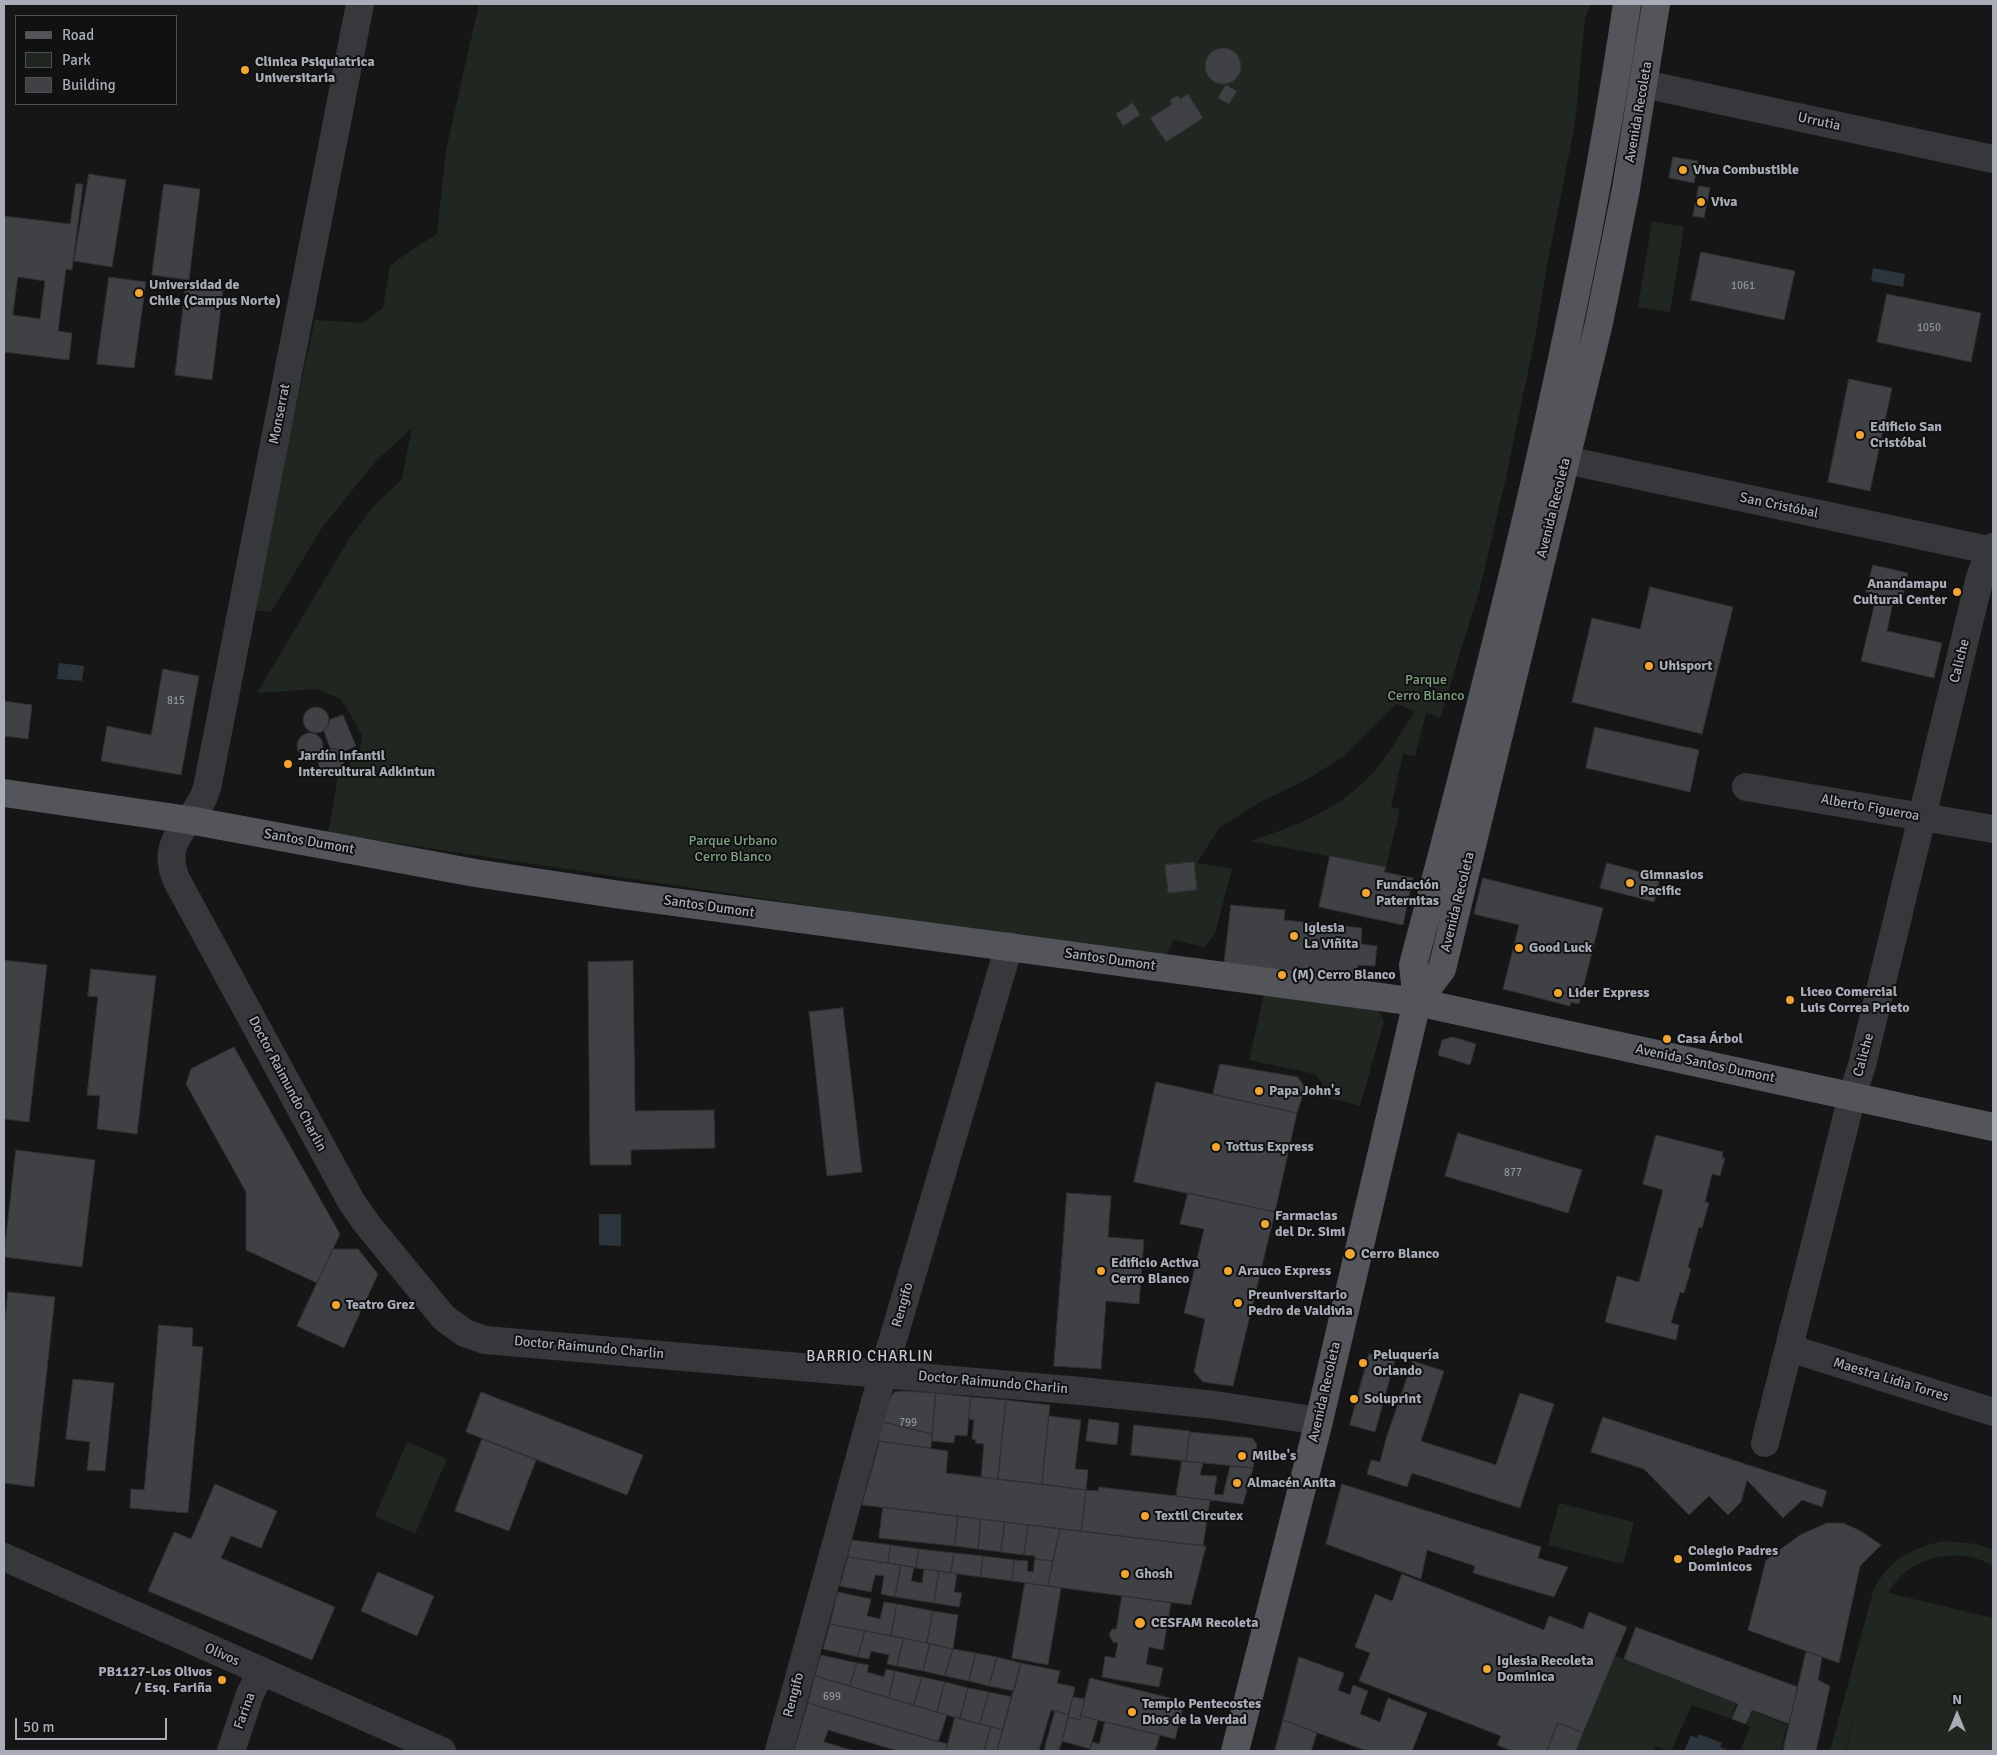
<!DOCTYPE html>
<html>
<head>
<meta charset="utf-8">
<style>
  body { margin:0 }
  #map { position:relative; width:1997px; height:1755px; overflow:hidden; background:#161617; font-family:Signika,sans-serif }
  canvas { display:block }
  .frame { position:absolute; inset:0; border:5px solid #a8adb7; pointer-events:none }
  .legend { position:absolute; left:15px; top:15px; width:162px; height:90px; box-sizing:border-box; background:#111112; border:1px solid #4d4f54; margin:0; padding:6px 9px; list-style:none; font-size:15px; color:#a8adb7 }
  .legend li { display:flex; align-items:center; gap:10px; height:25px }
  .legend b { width:25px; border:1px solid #4d4f54 }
  .north { position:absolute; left:1932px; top:1690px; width:50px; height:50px; -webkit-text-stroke:4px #111112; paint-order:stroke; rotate:0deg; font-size:14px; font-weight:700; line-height:20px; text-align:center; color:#a8adb7 }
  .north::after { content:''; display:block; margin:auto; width:18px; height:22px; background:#a8adb7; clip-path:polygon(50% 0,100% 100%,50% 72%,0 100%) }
  .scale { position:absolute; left:15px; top:1718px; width:152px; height:22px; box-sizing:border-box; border:2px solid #a8adb7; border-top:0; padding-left:6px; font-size:15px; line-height:18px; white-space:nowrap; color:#a8adb7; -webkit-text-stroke:4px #111112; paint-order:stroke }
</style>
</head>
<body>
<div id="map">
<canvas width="1997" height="1755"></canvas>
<div class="frame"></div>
<ul class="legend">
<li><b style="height:6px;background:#53555b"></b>Road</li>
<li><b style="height:14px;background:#202720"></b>Park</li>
<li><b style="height:14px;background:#404144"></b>Building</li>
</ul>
<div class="north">N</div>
<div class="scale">50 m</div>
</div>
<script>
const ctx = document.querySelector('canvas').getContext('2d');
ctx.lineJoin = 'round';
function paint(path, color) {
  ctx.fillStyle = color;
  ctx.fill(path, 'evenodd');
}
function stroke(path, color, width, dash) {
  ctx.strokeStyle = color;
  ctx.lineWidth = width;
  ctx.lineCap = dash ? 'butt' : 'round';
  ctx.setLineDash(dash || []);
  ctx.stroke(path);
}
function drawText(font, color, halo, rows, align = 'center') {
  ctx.font = font + ' Signika,sans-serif';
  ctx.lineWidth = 4;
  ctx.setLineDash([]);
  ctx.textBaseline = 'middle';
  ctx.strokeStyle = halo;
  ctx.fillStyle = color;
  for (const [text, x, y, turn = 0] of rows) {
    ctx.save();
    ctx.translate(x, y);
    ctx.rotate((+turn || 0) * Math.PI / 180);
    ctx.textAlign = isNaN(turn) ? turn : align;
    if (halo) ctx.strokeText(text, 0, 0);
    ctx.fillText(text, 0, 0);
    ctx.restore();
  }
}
const green = new Path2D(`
  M479,4H1591L1585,18L1575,123L1547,266L1535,338L1504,486L1480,588L1440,718L1426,713L1415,756L1403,754L1391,807L1400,809L1386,867L1250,841C1296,826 1334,812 1369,777C1385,762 1402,730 1415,711L1396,704L1343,757L1304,781L1262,801L1219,828L1197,863L1232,869L1215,933L1205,947L1174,940L1164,959L328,833L339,771L359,757L362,735L341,699L317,689L257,693L349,539L374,506L402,479L412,428L377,460L323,526L271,612L251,610L315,320L363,323L383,308L390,266L404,255L437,234L446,150Z
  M1652,221L1684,227L1670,312L1638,307Z
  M1264,995L1378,1009L1384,1021L1360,1106L1322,1096V1083L1315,1074L1249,1060Z
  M407,1442L447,1459L415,1534L375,1516Z
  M1559,1503L1634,1522L1623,1564L1548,1545Z
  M1944,1541L1977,1544L1993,1550V1566C1957,1544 1908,1557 1888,1593L1993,1618V1751H1846L1859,1698L1845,1751H1830L1874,1588C1892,1558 1911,1548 1944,1541Z
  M1615,1656L1736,1704L1731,1719L1692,1705L1671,1751L1656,1746L1653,1751H1576Z
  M1753,1711L1787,1725L1781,1751H1740L1750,1727L1747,1725Z`);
const water = new Path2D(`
  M1873,268L1905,274L1903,287L1871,281Z
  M59,663L84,666L82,681L57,679Z
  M599,1214H621V1246L599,1245Z
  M1699,1734L1722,1743L1720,1747L1726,1749V1751H1684L1691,1735L1697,1738Z`);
const building = new Path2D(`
  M1205 66a18 18 0 1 1 36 0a18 18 0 1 1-36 0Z
  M1226,85L1237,91L1229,104L1218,98Z
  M1188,94L1203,118L1166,142L1150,118L1172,104L1170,100L1178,95L1180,99Z
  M1133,103L1140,115L1123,126L1116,114Z
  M1673,157L1698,161L1694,183L1669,178Z
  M89,174L126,180L112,267L74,261Z
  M76,184H83L72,270L66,269L58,331L72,333L69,360L4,352V216L70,224ZM18,277L45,281L40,319L13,315Z
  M164,184L200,189L189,280L152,275Z
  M1699,186L1710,188L1704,218L1693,216Z
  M1701,252L1795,271L1784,320L1691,300Z
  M109,277L146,282L134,368L97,364Z
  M186,285L223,290L212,380L175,375Z
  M1887,294L1981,313L1971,362L1877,342Z
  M1849,379L1892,388L1870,491L1828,482Z
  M1873,565L1908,573L1902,600L1894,598L1887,631L1942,643L1934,678L1861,661L1877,594L1866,592Z
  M1650,587L1733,607L1702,734L1572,702L1592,618L1640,629Z
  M163,669L199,676L181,775L101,761L107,726L151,735Z
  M4,701L32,705L28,739L4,736Z
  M303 720a13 13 0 1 1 26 0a13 13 0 1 1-26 0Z
  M343,715L356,746L341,753L338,750L330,748L324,731L329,724V720Z
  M1595,727L1699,750L1690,792L1586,768Z
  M297 746a13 13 0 1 1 26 0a13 13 0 1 1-26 0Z
  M318 761a13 13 0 1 1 26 0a13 13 0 1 1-26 0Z
  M1330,856L1386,867L1384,872L1413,878L1403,925L1319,907Z
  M1194,862L1197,890L1168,893L1165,865Z
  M1607,863L1660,877L1654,902L1600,888Z
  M1483,878L1603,908L1579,1004L1571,1002L1570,1006L1503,989L1519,925L1474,914Z
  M1231,905L1285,910L1284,920L1362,928L1361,944L1377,946L1375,966L1358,965L1356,979L1224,965Z
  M4,960L47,965L29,1122L4,1119Z
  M633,961L635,1111L714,1110L715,1148L631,1150V1165H590L588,962Z
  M91,969L156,976L137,1134L97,1129L100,1096L87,1095L98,997L88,996Z
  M843,1008L862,1172L827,1176L809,1012Z
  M1453,1037L1476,1044L1470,1065L1438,1055L1442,1040Z
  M234,1047L340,1234L317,1283L246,1250V1192L186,1084L191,1069Z
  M1220,1064L1298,1077L1305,1088L1297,1113L1213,1094Z
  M1156,1082L1297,1113L1275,1212L1134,1182Z
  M1458,1133L1582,1170L1568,1213L1445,1176Z
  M1656,1135L1723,1152L1722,1158H1725L1720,1176L1712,1174L1705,1202L1709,1203L1702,1228L1699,1227L1688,1267L1691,1269L1684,1293L1680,1292L1671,1323L1679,1325L1676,1340L1605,1322L1617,1276L1639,1282L1663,1190L1643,1184Z
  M16,1150L95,1160L82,1267L4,1257Z
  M1067,1193L1111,1196L1108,1237L1144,1240L1139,1304L1106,1301L1101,1369L1054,1366Z
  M1188,1193L1275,1212L1233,1386L1203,1382L1194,1372L1205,1319L1184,1313L1204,1229L1180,1224Z
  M333,1249H358L378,1274L344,1348L297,1326Z
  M8,1292L55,1297L34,1487L4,1483V1330Z
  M159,1325L193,1328L192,1346L203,1347L188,1513L130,1508L131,1489L144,1490Z
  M1369,1354L1395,1360L1375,1432L1350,1425Z
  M1413,1361L1444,1371L1421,1441L1496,1465L1520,1393L1554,1404L1520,1508L1412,1473L1407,1487L1367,1474L1371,1460L1380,1462L1386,1439Z
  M73,1379L114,1383L105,1471L87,1470L90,1442L66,1439Z
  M903,1391L936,1393L932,1434L883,1422L891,1396L895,1392Z
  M481,1392L643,1455L627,1495L466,1432Z
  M936,1393L971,1397L967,1436L955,1435L954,1443L932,1441Z
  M971,1397L1006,1400L998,1479L981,1477L984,1444L975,1443L976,1440L972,1439L974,1420L969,1419Z
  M1006,1400L1050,1405L1042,1484L998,1479Z
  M1049,1416L1081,1420L1075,1469L1088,1470L1086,1490L1042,1484Z
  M1603,1417L1827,1491L1822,1507L1802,1500L1783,1518L1747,1480L1741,1502L1728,1515L1709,1496L1689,1515L1644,1469L1591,1452Z
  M1089,1419L1119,1423L1117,1445L1086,1441Z
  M883,1422L932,1434L931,1448L878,1441Z
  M1134,1425L1190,1431L1186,1461L1131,1455Z
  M1190,1432L1252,1438L1257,1444L1253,1468L1186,1461Z
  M482,1439L536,1460L509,1531L455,1511Z
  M880,1441L948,1451L946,1473L1086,1490L1081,1531L862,1505Z
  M1182,1461L1203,1463L1200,1475L1217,1476L1214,1494L1223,1495L1230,1466L1253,1468L1243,1504L1176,1496Z
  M215,1484L277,1511L261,1548L231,1536L221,1558L335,1607L312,1660L148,1591L174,1532L191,1539Z
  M1342,1484L1541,1547L1538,1558L1568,1567L1554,1597L1473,1573L1475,1566L1427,1550L1421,1579L1326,1544Z
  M1099,1487L1210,1500L1203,1546L1081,1531L1086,1490L1098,1491Z
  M883,1507L958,1516L955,1546L879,1538Z
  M958,1516L981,1519L978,1549L955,1546Z
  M981,1519L1005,1522L1001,1552L978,1549Z
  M1005,1522L1028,1525L1024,1555L1001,1552Z
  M1827,1523H1843L1861,1531L1881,1545L1860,1566L1839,1663L1748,1630L1766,1560L1800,1535Z
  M1028,1525L1060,1529L1053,1561L1035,1559V1556L1024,1555Z
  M1060,1529L1206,1546L1191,1605L1048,1586Z
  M852,1540L891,1545L888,1563L848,1557Z
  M891,1545L919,1549L916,1568L888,1563Z
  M919,1549L954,1553L951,1573L916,1568Z
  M954,1553L983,1556L981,1577L951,1573Z
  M983,1556L1014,1560L1012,1581L981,1577Z
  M848,1557L901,1565L895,1597L881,1594L884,1576L875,1575L871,1592L840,1586Z
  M1035,1559L1053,1561L1048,1586L1012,1581L1014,1560L1028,1561L1027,1571L1033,1572Z
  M901,1565L914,1567L911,1581L922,1583L924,1569L939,1571L934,1603L895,1597Z
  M939,1571L957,1574L954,1592L962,1593L959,1607L934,1603Z
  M378,1572L434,1596L417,1636L361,1611Z
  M1402,1574L1544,1630L1549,1616L1583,1629L1589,1612L1627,1627L1583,1733L1558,1723L1547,1751H1512L1497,1745L1501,1736L1359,1681L1370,1653L1355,1647L1375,1594L1392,1601Z
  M1025,1583L1061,1588L1048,1665L1012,1658Z
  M838,1592L871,1599L867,1616L880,1619L884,1602L897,1604L891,1636L830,1624Z
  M1122,1596L1171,1603L1163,1650L1149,1647L1146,1664L1163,1668L1159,1687L1102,1677L1105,1656L1115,1658L1118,1643L1113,1642L1109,1635L1112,1629H1116Z
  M897,1604L933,1611L927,1643L891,1636Z
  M933,1611L958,1615L953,1649L927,1643Z
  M830,1624L865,1631L858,1657L823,1649Z
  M1636,1627L1798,1687L1789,1724L1752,1710L1746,1724L1732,1719L1738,1704L1624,1659Z
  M865,1631L904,1638L897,1666L887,1664L889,1655L871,1651L869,1659L858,1657Z
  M904,1638L930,1644L923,1671L897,1666Z
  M930,1644L953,1649L945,1676L923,1671Z
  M953,1649L976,1653L969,1681L945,1676Z
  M1806,1652L1822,1657L1818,1680L1830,1686L1816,1751H1783Z
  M976,1653L997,1657L989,1686L969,1681Z
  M821,1655L857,1663L850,1686L815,1676Z
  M997,1657L1021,1663L1014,1691L989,1686Z
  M1299,1657L1344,1673L1338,1690L1350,1695L1353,1685L1368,1691L1360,1714L1380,1722L1388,1698L1427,1713L1412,1751H1367L1283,1720Z
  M857,1663L869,1665L867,1672L884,1677L886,1669L895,1671L889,1698L850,1686Z
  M1021,1663L1060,1671L1057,1683L1075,1687L1069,1715L1051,1710L1039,1751H997Z
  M895,1671L922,1677L914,1705L889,1698Z
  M815,1676L947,1715L938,1742L808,1703Z
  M922,1677L945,1682L937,1712L914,1705Z
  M1090,1678L1170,1698L1169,1704L1183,1708L1175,1739L1081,1716Z
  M945,1682L968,1688L960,1719L937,1712Z
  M968,1688L989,1692L980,1724L960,1719Z
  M989,1692L1012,1697L1003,1730L980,1724Z
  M1073,1697L1085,1699L1080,1720L1068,1717Z
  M808,1703L947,1744L946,1751H898L828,1730L824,1742L855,1751H794Z
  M1055,1711L1069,1715L1062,1741L1059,1751H1044Z
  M1081,1716L1098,1720L1090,1749L1062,1741L1068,1717L1080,1720Z
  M955,1717L991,1727L984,1751H946Z
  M1283,1720L1317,1733L1311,1751H1275Z
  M1105,1722L1160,1735L1155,1751H1090L1092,1742L1099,1744Z
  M1558,1723L1583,1733L1576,1751H1547Z
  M991,1727L1003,1730L997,1751H984Z`);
const minor = new Path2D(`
  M360,4L207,788C196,825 157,837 177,881L351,1201L367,1224L444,1318L465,1333L485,1340L1081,1391L1215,1405L1319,1421
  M1644,84L1993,159
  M1566,460L1993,551
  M1746,787L1993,829
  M1789,1348L1993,1412
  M1765,1443L1852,1096L1862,1065L1980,577L1986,561L1993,547
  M4,1557L442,1751
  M231,1751L250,1694L261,1672
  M779,1751L883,1373L1009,946`);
const major = new Path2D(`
  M4,793L189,820L475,873L614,894L1417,1002L1993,1127
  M1417,1002L1442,969L1599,323L1626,189L1656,4
  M1235,1751L1319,1421L1417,1002L1413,965C1497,648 1579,328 1627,4`);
const markers = [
  [245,70,5,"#f1a534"],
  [1683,170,5,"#f1a534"],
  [1701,202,5,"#f1a534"],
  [139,293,5,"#f1a534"],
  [1860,435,5,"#f1a534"],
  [1957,592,5,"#f1a534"],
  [1649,666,5,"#f1a534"],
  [288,764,5,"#f1a534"],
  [1630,883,5,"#f1a534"],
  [1366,893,5,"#f1a534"],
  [1294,936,5,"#f1a534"],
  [1519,948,5,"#f1a534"],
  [1282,975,5,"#f1a534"],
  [1558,993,5,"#f1a534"],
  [1790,1000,5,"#f1a534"],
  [1667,1039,5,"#f1a534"],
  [1259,1091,5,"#f1a534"],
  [1216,1147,5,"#f1a534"],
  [1265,1224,5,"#f1a534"],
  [1350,1254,6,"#f1a534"],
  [1101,1271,5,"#f1a534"],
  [1228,1271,5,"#f1a534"],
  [1238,1303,5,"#f1a534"],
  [336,1305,5,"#f1a534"],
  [1363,1363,5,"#f1a534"],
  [1354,1399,5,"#f1a534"],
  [1242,1456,5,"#f1a534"],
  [1237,1483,5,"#f1a534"],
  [1145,1516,5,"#f1a534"],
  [1678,1559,5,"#f1a534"],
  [1125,1574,5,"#f1a534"],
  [1140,1623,6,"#f1a534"],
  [1487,1669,5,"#f1a534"],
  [222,1680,5,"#f1a534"],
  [1132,1712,5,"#f1a534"]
];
const numberNames = [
  ["1061",1743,286],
  ["1050",1929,328],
  ["815",176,701],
  ["877",1513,1173],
  ["799",908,1423],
  ["699",832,1697]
];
const poiNames = [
  ["Clinica Psiquiatrica",255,62],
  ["Universitaria",255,78],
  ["Viva Combustible",1693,170],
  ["Viva",1711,202],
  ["Universidad de",149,285],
  ["Chile (Campus Norte)",149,301],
  ["Edificio San",1870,427],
  ["Cristóbal",1870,443],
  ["Anandamapu",1947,584,"right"],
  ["Cultural Center",1947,600,"right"],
  ["Uhisport",1659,666],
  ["Jardín Infantil",298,756],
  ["Intercultural Adkintun",298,772],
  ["Gimnasios",1640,875],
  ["Pacific",1640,891],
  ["Fundación",1376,885],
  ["Paternitas",1376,901],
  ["Iglesia",1304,928],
  ["La Viñita",1304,944],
  ["Good Luck",1529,948],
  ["(M) Cerro Blanco",1292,975],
  ["Liceo Comercial",1800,992],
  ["Luis Correa Prieto",1800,1008],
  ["Lider Express",1568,993],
  ["Casa Árbol",1677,1039],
  ["Papa John's",1269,1091],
  ["Tottus Express",1226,1147],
  ["Farmacias",1275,1216],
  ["del Dr. Simi",1275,1232],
  ["Cerro Blanco",1361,1254],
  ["Edificio Activa",1111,1263],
  ["Cerro Blanco",1111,1279],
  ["Arauco Express",1238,1271],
  ["Preuniversitario",1248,1295],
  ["Pedro de Valdivia",1248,1311],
  ["Teatro Grez",346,1305],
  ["Peluquería",1373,1355],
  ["Orlando",1373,1371],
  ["Soluprint",1364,1399],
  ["Milbe's",1252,1456],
  ["Almacén Anita",1247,1483],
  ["Textil Circutex",1155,1516],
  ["Colegio Padres",1688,1551],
  ["Dominicos",1688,1567],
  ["Ghosh",1135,1574],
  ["CESFAM Recoleta",1151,1623],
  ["Iglesia Recoleta",1497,1661],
  ["Dominica",1497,1677],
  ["PB1127-Los Olivos",212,1672,"right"],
  ["/ Esq. Fariña",212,1688,"right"],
  ["Templo Pentecostes",1142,1704],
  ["Dios de la Verdad",1142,1720]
];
const streetNames = [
  ["Avenida Recoleta",1639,112,-80],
  ["Urrutia",1819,122,12],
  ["Monserrat",280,414,-79],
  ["San Cristóbal",1779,506,12],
  ["Avenida Recoleta",1554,508,-76],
  ["Caliche",1960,661,-76],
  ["Alberto Figueroa",1870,808,10],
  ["Santos Dumont",309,842,10],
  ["Avenida Recoleta",1458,902,-76],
  ["Santos Dumont",709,907,8],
  ["Santos Dumont",1110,960,8],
  ["Caliche",1864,1055,-75],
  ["Avenida Santos Dumont",1705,1064,12],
  ["Doctor Raimundo Charlin",287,1084,62],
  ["Rengifo",903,1305,-74],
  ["Doctor Raimundo Charlin",589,1348,5],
  ["Maestra Lidia Torres",1891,1380,17],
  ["Doctor Raimundo Charlin",993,1383,5],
  ["Avenida Recoleta",1325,1392,-77],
  ["Olivos",222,1655,24],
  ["Rengifo",794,1695,-75],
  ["Farina",245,1711,-70]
];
const parkNames = [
  ["Parque",1426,680],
  ["Cerro Blanco",1426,696],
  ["Parque Urbano",733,841],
  ["Cerro Blanco",733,857]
];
const neighbourhoodNames = [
  ["BARRIO CHARLIN",870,1357]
];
paint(green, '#202720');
paint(water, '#2c353b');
paint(building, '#404144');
stroke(building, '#303033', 1);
stroke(minor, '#37383c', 28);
stroke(major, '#53555b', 28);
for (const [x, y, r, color] of markers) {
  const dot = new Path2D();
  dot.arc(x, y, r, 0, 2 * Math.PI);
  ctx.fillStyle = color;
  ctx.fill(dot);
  stroke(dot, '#111112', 2);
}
drawText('11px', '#8e929a', null, numberNames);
drawText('bold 14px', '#a8adb7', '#111112', poiNames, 'left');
drawText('14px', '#a8adb7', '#111112', streetNames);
drawText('14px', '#7fa27f', '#111112', parkNames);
ctx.letterSpacing = '1px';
drawText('15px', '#c9ccd3', '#111112', neighbourhoodNames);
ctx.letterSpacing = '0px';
</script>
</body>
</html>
